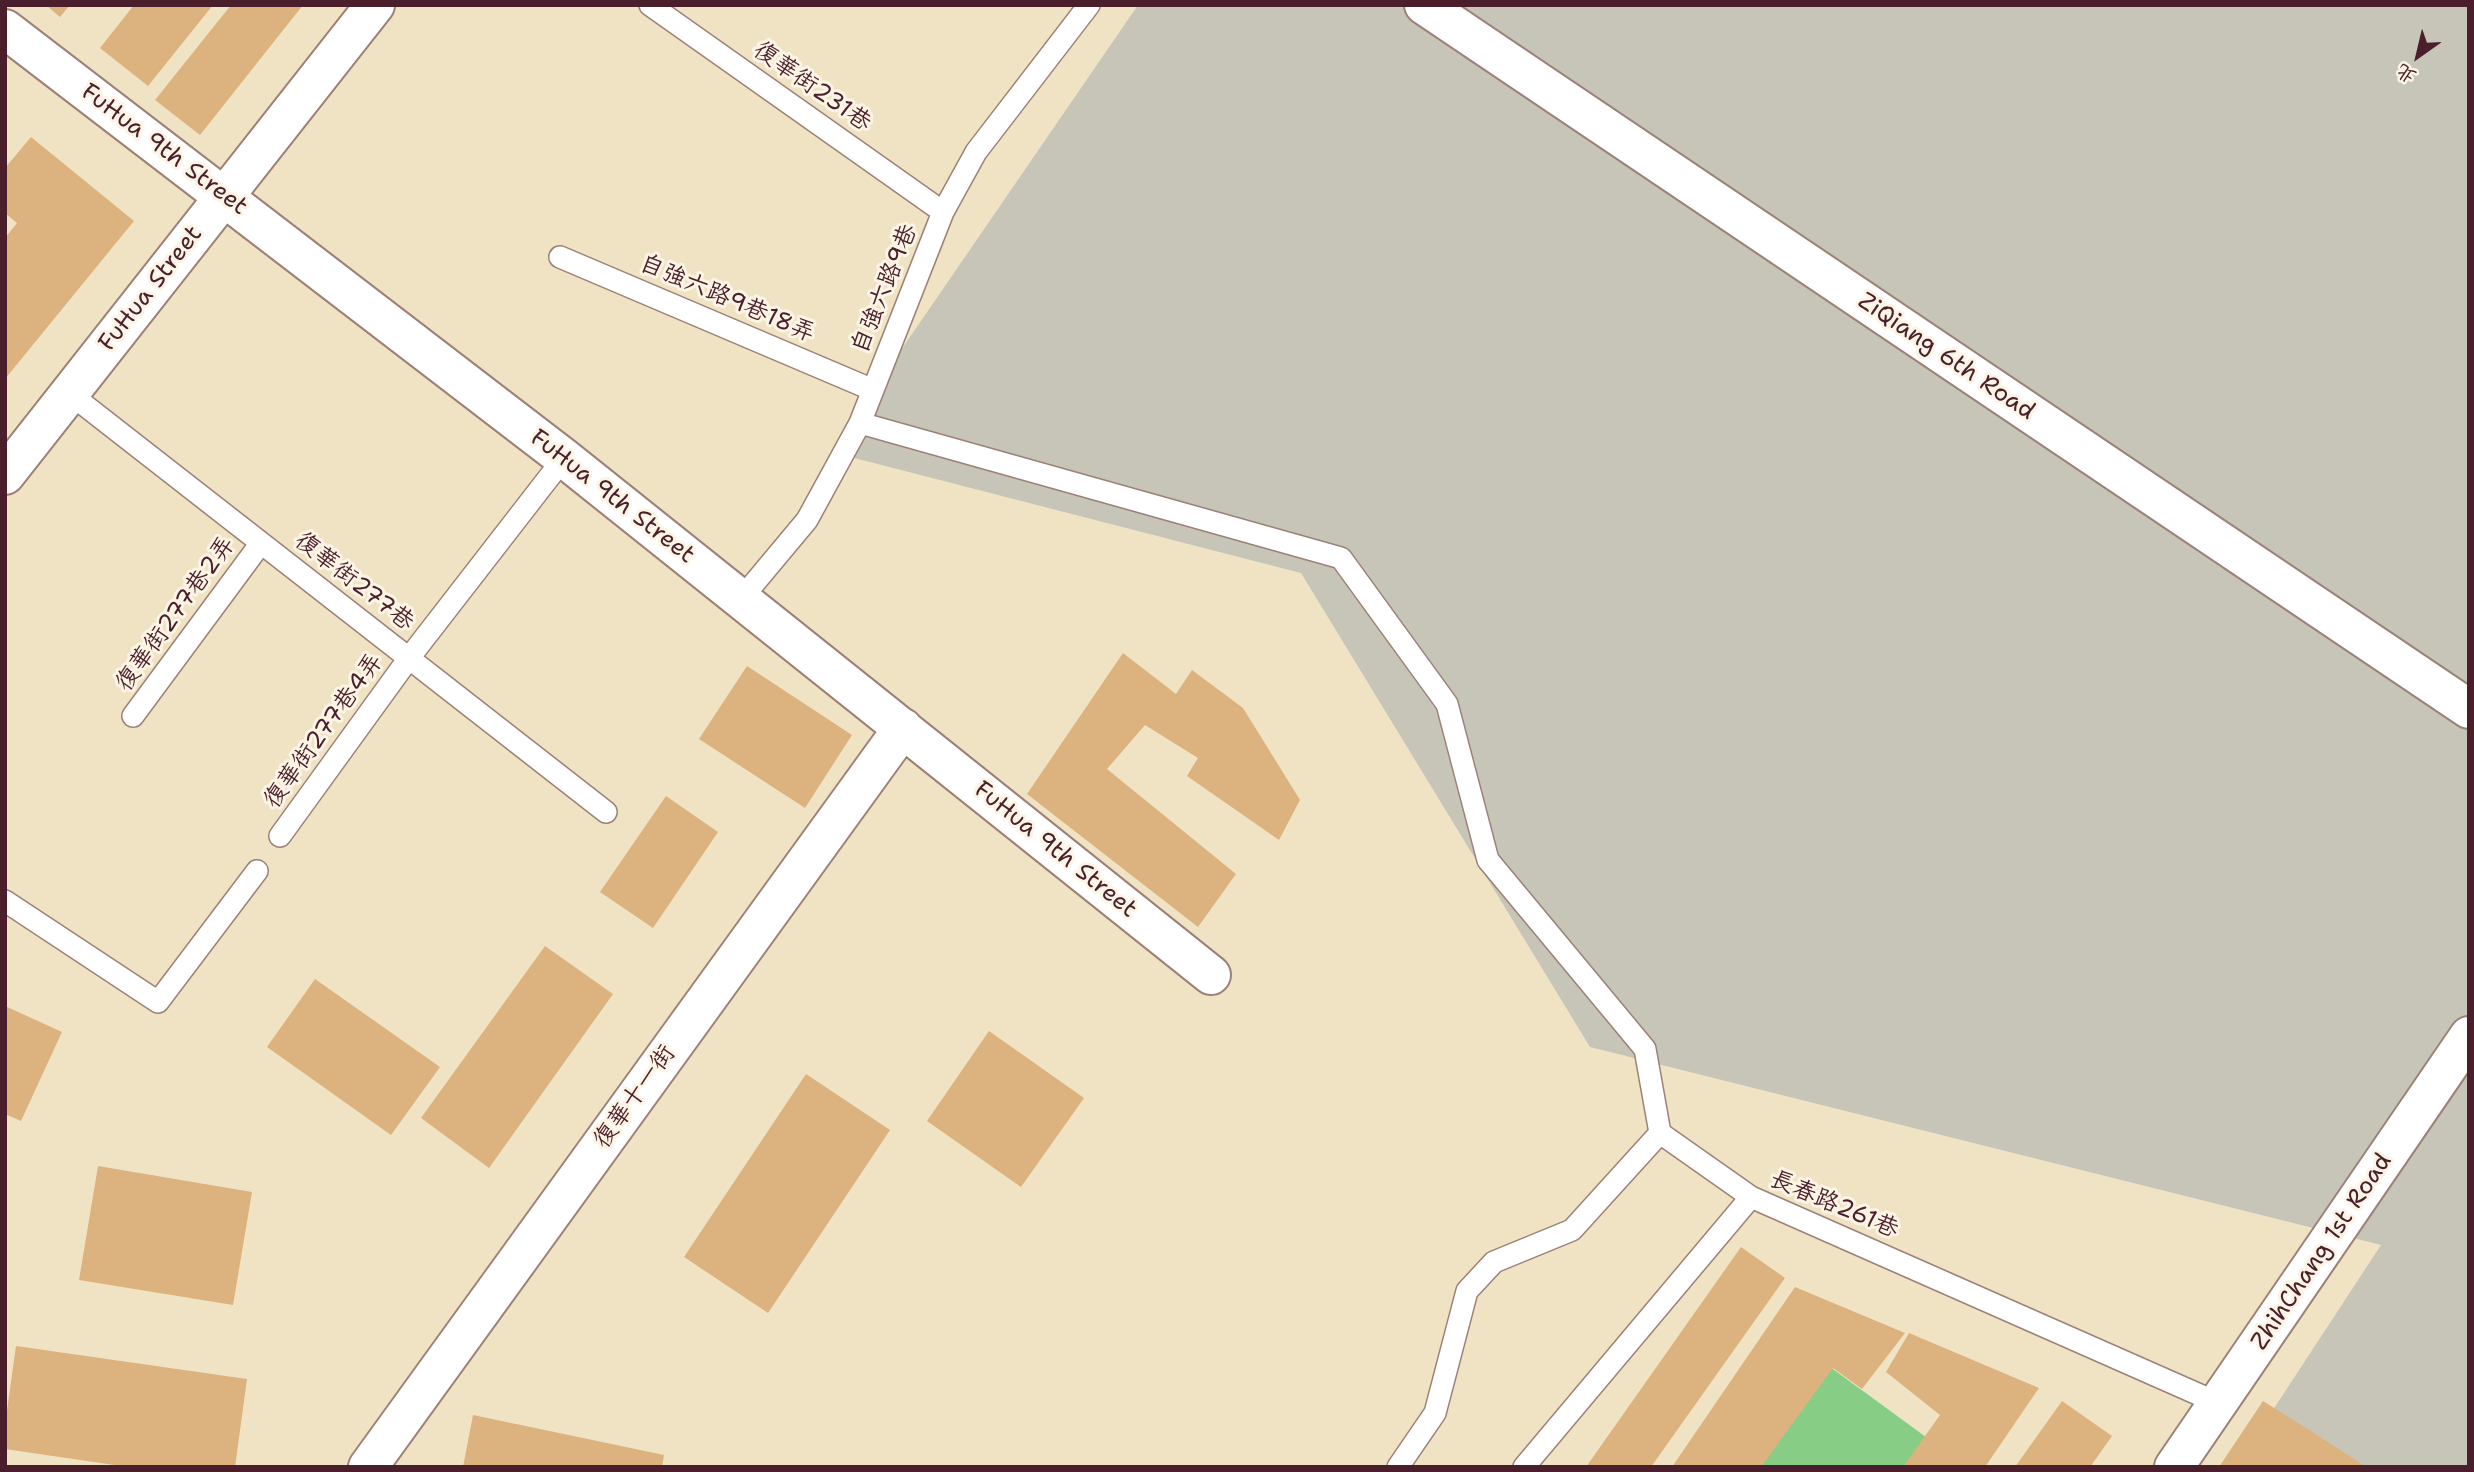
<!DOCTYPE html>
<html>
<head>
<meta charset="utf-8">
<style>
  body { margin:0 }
  #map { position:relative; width:2474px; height:1472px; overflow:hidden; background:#f0e3c4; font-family:"Shantell Sans","LXGW WenKai TC",sans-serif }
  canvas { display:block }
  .frame { position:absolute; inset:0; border:7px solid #4a1f2b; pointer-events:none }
  .north { position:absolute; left:2383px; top:21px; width:70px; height:70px; -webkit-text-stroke:5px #fcf5e5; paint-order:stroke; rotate:214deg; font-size:19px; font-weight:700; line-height:28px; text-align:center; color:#4a1f2b }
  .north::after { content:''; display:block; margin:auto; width:24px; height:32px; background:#4a1f2b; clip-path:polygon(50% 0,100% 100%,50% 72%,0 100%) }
</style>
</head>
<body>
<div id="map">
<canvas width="2474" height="1472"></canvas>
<div class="frame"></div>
<div class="north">北</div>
</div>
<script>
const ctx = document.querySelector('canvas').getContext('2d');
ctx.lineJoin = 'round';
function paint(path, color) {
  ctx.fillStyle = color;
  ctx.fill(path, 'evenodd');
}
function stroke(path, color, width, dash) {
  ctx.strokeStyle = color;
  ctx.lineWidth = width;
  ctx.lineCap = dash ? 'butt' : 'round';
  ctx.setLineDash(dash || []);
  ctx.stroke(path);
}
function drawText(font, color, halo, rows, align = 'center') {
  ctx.font = font + ' "Shantell Sans","LXGW WenKai TC",sans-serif';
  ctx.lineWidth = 6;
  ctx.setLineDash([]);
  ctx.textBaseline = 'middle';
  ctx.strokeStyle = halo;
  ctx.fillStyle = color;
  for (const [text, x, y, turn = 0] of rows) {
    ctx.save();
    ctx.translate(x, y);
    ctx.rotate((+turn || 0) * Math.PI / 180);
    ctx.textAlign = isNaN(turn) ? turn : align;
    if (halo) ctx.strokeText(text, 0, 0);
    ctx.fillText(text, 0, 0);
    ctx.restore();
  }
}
const industrial = new Path2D(`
  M1138,5H2469V1467H2276L2248,1448L2381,1245L1590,1047L1301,573L831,452Z`);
const green = new Path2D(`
  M1826,1364L1930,1440L1910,1467H1753Z`);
const building = new Path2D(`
  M46,5H70L60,17Z
  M134,5H213L148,86L100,48Z
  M231,5H303L200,135L155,100Z
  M31,137L134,221L5,379V238L17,223L5,213V168Z
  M1123,653L1176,694L1192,670L1243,708L1300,800L1279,840L1187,776L1198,758L1145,725L1107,769L1236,874L1198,927L1027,794Z
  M747,666L852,735L805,808L699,739Z
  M666,796L718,832L653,928L600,892Z
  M545,946L613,994L489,1168L421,1118Z
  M315,979L440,1067L391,1135L267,1047Z
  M5,1006L62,1032L21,1121L5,1114Z
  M989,1031L1084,1098L1021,1187L927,1121Z
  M806,1074L890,1130L768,1313L684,1257Z
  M98,1166L252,1192L233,1305L79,1280Z
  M1741,1247L1785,1278L1651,1467H1586Z
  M1795,1287L1905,1333L1862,1389L1833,1368L1761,1467H1672Z
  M1909,1333L2039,1388L1985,1467H1903L1940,1415L1886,1372Z
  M16,1346L247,1379L235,1467H128L5,1449V1425Z
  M2062,1401L2112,1436L2090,1467H2015Z
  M2263,1401L2314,1433L2366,1467H2219Z
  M473,1415L664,1455L662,1467H463Z`);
const lane = new Path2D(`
  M650,5L943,212
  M560,257L873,390
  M69,393L606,812
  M860,423L1341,558L1447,704L1488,860L1645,1049L1660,1133L1572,1230L1494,1262L1467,1291L1435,1413L1398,1467
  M741,599L807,520L860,423L943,212L976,152L1089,5
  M133,716L261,543
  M280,836L409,658L564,458
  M5,901L158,1002L257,871
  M1660,1133L1751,1197
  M1524,1467L1751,1197L2218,1403`);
const street = new Path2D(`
  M1424,5L2469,709
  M5,29L564,458L1211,975
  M5,475L375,5
  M368,1467L903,728`);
const secondary = new Path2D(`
  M2174,1467L2469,1036`);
const streetNames = [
  ["復華街231巷",812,87,35],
  ["FuHua 9th Street",164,150,37],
  ["FuHua Street",151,289,-52],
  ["自強六路9巷",885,289,-68],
  ["自強六路9巷18弄",727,299,23],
  ["ZiQiang 6th Road",1946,357,34],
  ["FuHua 9th Street",612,497,38],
  ["復華街277巷",354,582,38],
  ["復華街277巷2弄",176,614,-54],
  ["復華街277巷4弄",324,731,-54],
  ["FuHua 9th Street",1055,850,39],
  ["復華十一街",635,1097,-54],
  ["長春路261巷",1834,1205,23],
  ["ZhihChang 1st Road",2322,1252,-56]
];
paint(industrial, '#c6c5b8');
paint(green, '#88cd86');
paint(building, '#dcb27e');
stroke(lane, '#9d8178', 24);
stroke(street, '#9d8178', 42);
stroke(secondary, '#9d8178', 42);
stroke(lane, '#fff', 21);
stroke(street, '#fff', 38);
stroke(secondary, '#fff', 38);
drawText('24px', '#4a1f2b', '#fcf5e5', streetNames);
</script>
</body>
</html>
